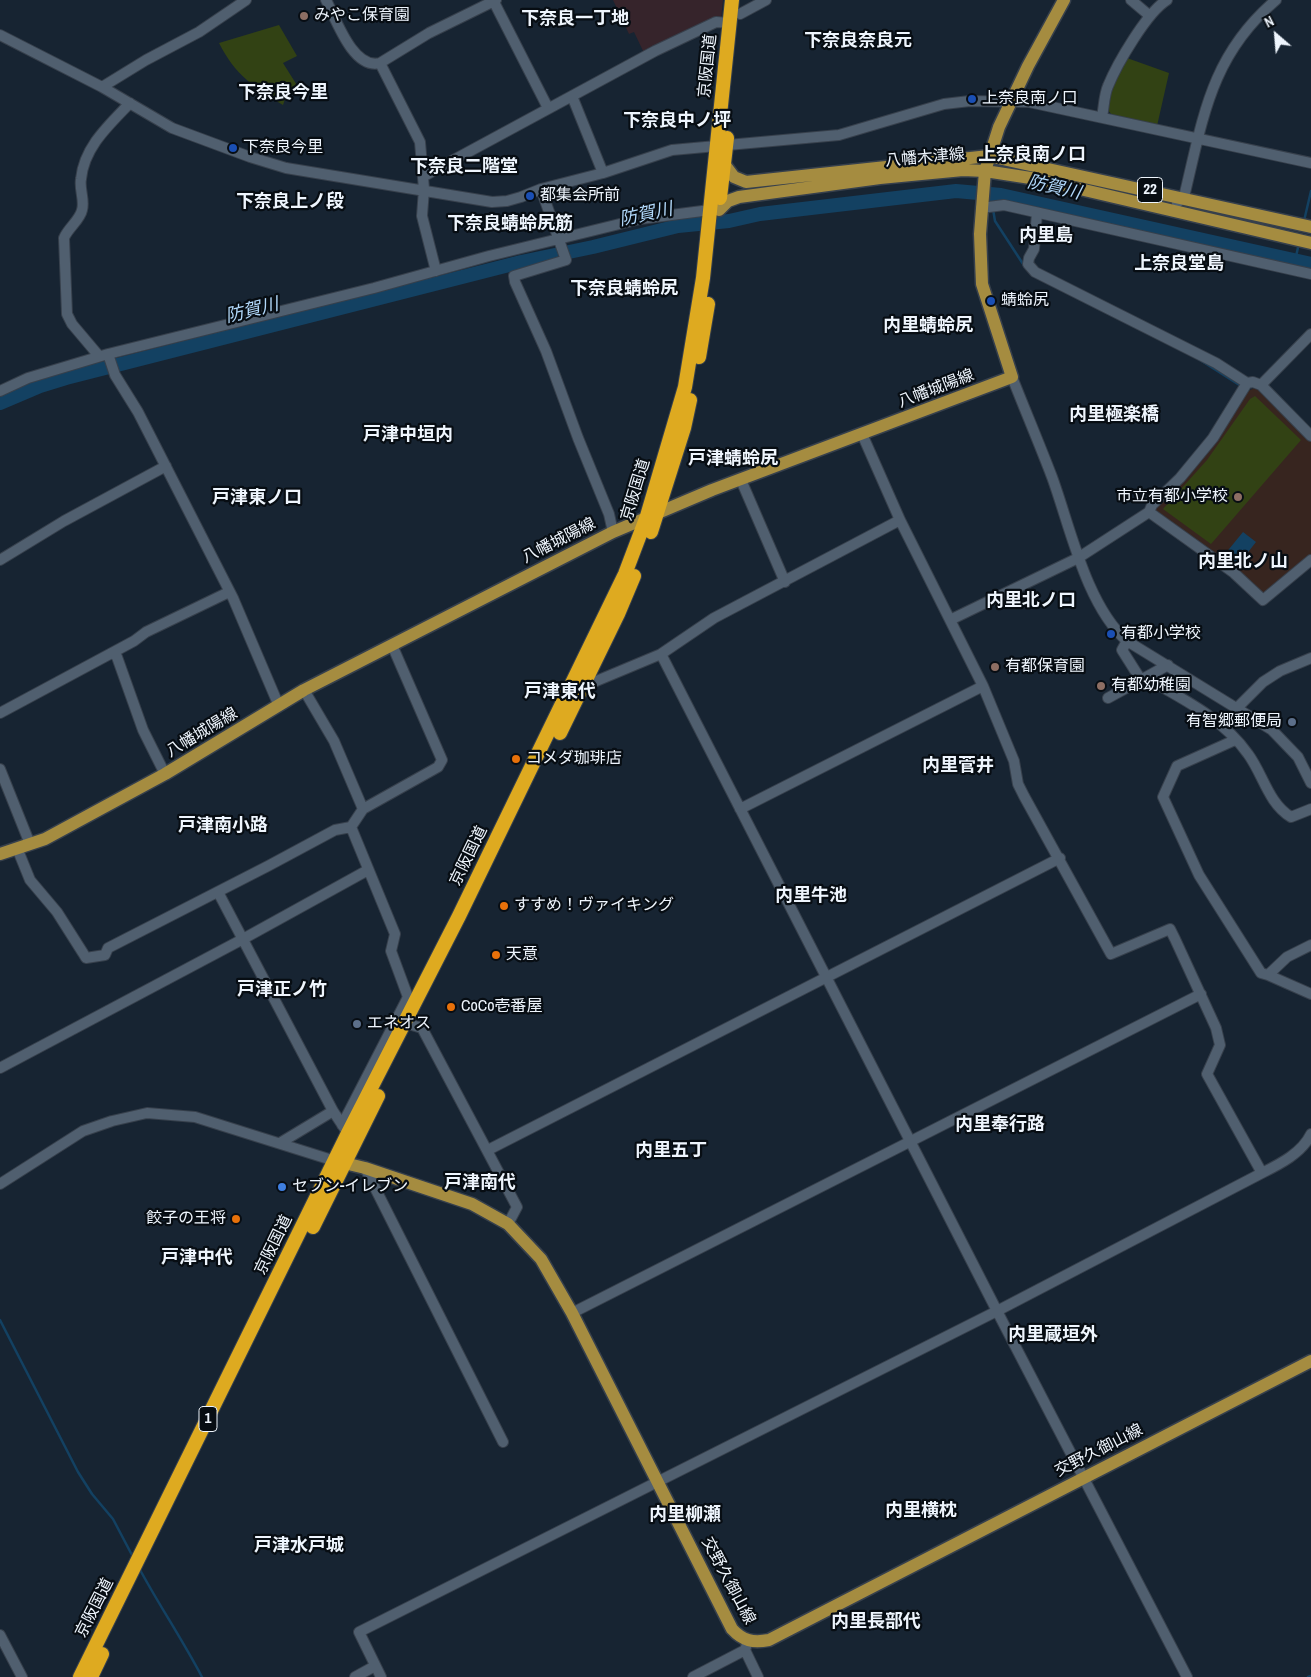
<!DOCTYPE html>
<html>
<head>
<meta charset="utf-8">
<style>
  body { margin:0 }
  #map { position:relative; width:1311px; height:1677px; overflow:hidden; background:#172432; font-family:"Archivo Narrow",sans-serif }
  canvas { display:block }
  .north { position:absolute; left:1251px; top:10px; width:50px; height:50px; -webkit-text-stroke:4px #070d13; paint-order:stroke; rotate:333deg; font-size:14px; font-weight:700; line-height:20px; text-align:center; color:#eef5fd }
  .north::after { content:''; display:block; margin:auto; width:18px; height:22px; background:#eef5fd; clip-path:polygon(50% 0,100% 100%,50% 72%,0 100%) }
</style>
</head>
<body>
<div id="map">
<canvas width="1311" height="1677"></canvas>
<div class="north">N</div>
</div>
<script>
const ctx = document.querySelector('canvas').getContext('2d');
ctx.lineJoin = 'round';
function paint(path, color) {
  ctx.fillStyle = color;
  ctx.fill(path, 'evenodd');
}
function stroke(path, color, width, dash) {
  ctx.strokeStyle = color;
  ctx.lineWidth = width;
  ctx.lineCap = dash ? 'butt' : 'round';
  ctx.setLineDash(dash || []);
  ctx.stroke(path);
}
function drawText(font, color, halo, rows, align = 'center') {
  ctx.font = font + ' "Archivo Narrow","Noto Sans JP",sans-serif';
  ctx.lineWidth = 4.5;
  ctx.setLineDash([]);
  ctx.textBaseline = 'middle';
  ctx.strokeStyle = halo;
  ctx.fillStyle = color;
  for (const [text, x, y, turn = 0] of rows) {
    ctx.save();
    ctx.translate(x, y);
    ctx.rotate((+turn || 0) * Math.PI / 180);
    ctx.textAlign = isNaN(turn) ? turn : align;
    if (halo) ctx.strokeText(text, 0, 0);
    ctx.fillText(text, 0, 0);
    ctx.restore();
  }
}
const commercial = new Path2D(`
  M613,0H723L721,20L645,55L634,32L629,34Z`);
const education = new Path2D(`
  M1254,388L1259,390L1311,439V558L1262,595L1158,515L1154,508L1245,393Z`);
const green = new Path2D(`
  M279,25L297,56L283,63L300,90L285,99L283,105C254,87 235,75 219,43Z
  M1127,58L1169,73L1157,126L1112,115L1106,108L1110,87Z
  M1255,396L1301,440L1211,544L1163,509L1207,460L1250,399Z`);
const water = new Path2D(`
  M1243,532L1256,542L1238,565L1225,554Z`);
const stream = new Path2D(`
  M994,203L995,195
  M993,209L995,221L1025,267
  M1304,221L1311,191
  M1295,261L1299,243
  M1197,358L1241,386
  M0,1320L78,1472L92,1494L113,1519L133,1557
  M139,1568C159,1605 182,1639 202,1677
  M1308,1677L1311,1676`);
const river = new Path2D(`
  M0,403L40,386L66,378L521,262L593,247L678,226L729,221L760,214L956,191L1001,195L1311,264`);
const minor = new Path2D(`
  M326,0C336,19 353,70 380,63L429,33L496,0
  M1131,0L1150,16
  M494,2L548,108
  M740,14L766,0
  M0,35L102,87L172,128L250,157L286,168L492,202L507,201L521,197L541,189L603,173L672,150L839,135L944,104L970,101L1029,102L1311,163
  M380,63L420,142L424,189L422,216L436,271
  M102,87L146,60L199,32L246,0
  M572,96L603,173
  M1102,117C1104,107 1104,95 1108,86C1117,64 1147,12 1167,0
  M424,176L655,51L716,22L730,23
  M541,189L566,260L514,276L515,282L546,351L578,438L609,514L613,532
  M1177,203L1184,197C1203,119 1210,56 1276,0
  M981,208L1004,205L1311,274
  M1037,213L1034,249L1029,258L1028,264L1035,272L1216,363L1247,383L1253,382L1261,385L1311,436
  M108,354L115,375L138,412L233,598L279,706
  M99,356L72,324L67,314L64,238C68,228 80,220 82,210C85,200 79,189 81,179C84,147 109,125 130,103
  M1012,377C1025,410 1039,443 1052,477C1070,526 1086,605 1127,641L1272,730L1298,757L1311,783
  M1261,385L1311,334
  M0,391L28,378L108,354L374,288L489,256L640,219L710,210
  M862,434L900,520L983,686L1014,761L1018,784L1024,796L1111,954L1170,929L1175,939L1216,1028L1220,1045L1207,1074L1262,1173
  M741,480L785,582
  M1149,512L1234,573L1263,600L1311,560
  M0,560L64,521L166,466
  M950,620L1078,558L1149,512L1152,505L1180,478L1213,438L1247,383
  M1127,641L1122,650L1141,680
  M113,653L117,657L143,730L165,774
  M661,654L997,1311L1187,1677
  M1149,676L1153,682C1187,701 1225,721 1248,754C1263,774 1268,803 1291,817L1311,809
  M587,679L594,682L661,654L714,618L900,520
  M304,690L334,741L363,809
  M1108,698L1168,665
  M1237,708L1263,682L1280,671L1311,658
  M0,713L134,641L146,632L229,592
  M1235,740L1177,766L1163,797L1199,875L1261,973L1268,975
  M0,769L30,844
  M740,809L983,686
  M17,848L30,880L57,912L83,953L86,958L105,955L108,948L268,866L335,830L351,827L363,809L438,767L442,760L392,645
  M218,892L333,1111L345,1129
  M1311,945L1287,957L1268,975L1311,994
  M412,1025L422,1028L517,1207L508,1224
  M0,1068L243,939L368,870
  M342,1125L408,997L391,951L395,934L351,827
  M280,1143L333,1111
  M488,1150L1060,858
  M365,1168L503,1442
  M0,1184L83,1131L112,1121L147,1113L195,1117L335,1161
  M572,1313L1201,994
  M0,1635L22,1677
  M747,1644L745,1650L758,1677
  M355,1677L375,1666
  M381,1677L359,1632L997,1311L1262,1173C1280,1164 1302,1153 1311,1134
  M693,1677L745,1650`);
const major = new Path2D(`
  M725,165L734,177L746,182L989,156L1311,227
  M719,210L728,201L739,197L880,178L963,170L985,171L1037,179L1311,243
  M0,854L45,839L165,774L304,690L613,532L712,490L1012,377L982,284L980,234L985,171L999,127L1028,66L1064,0
  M336,1161L365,1168L472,1204L508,1224L541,1259L572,1313L732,1629C743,1641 753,1643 769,1640L1311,1361`);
const highway = new Path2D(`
  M720,198L727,138
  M699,357L708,304
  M651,532L684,428L690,400
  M560,733L618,614L634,576
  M313,1227L378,1096
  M80,1677L348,1133L459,916L625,574L647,516L685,387L703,278L732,0
  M91,1677L102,1654`);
const markers = [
  [304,16,5,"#8d6e63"],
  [972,99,5,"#1a4fb4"],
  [233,148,5,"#1a4fb4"],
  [530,196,5,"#1a4fb4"],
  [991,301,5,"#1a4fb4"],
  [1238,497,5,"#8d6e63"],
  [1111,634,5,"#1a4fb4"],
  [995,667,5,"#8d6e63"],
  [1101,686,5,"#8d6e63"],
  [1292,722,5,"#5c6f8a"],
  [516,759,5,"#e8710a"],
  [504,906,5,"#e8710a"],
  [496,955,5,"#e8710a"],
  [451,1007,5,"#e8710a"],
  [357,1024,5,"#5c6f8a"],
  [282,1187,5,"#3f7fe0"],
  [236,1219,5,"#e8710a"]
];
const shields = [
  [1150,190,25],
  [208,1419,18]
];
const shieldNames = [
  ["22",1150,190],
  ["1",208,1419]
];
const poiNames = [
  ["みやこ保育園",314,16],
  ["上奈良南ノ口",982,99],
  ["下奈良今里",243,148],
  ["都集会所前",540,196],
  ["蜻蛉尻",1001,301],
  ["市立有都小学校",1228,497,"right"],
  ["有都小学校",1121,634],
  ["有都保育園",1005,667],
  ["有都幼稚園",1111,686],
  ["有智郷郵便局",1282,722,"right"],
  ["コメダ珈琲店",526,759],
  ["すすめ！ヴァイキング",514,906],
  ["天意",506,955],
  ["CoCo壱番屋",461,1007],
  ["エネオス",367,1024],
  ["セブン-イレブン",292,1187],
  ["餃子の王将",226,1219,"right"]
];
const streetNames = [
  ["京阪国道",708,66,-84],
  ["八幡木津線",925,158,-5],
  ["八幡城陽線",936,389,-21],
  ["京阪国道",636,490,-73],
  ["八幡城陽線",559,541,-27],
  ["八幡城陽線",202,733,-31],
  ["京阪国道",469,856,-64],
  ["京阪国道",274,1245,-64],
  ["交野久御山線",1099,1451,-27],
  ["交野久御山線",728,1581,62],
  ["京阪国道",95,1608,-63]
];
const neighbourhoodNames = [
  ["下奈良一丁地",575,19],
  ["下奈良奈良元",858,41],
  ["下奈良今里",283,93],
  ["下奈良中ノ坪",677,121],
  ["上奈良南ノ口",1032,155],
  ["下奈良二階堂",464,167],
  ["下奈良上ノ段",290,202],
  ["下奈良蜻蛉尻筋",510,224],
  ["内里島",1046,236],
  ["上奈良堂島",1179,264],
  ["下奈良蜻蛉尻",624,289],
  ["内里蜻蛉尻",928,326],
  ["内里極楽橋",1114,415],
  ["戸津中垣内",408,435],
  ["戸津蜻蛉尻",733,459],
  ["戸津東ノ口",257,498],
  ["内里北ノ山",1243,562],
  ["内里北ノ口",1031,601],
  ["戸津東代",560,692],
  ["内里菅井",958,766],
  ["戸津南小路",223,826],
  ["内里牛池",811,896],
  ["戸津正ノ竹",282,990],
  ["内里奉行路",1000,1125],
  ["内里五丁",671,1151],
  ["戸津南代",480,1183],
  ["戸津中代",197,1258],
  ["内里蔵垣外",1053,1335],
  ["内里横枕",921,1511],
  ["内里柳瀬",685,1515],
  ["戸津水戸城",299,1546],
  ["内里長部代",876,1622]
];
const waterNames = [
  ["防賀川",1054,188,13],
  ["防賀川",646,215,-12],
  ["防賀川",252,311,-14]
];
paint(commercial, '#36242b');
paint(education, '#37251f');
paint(green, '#324214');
paint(water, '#134162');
stroke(stream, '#134162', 2.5);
stroke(river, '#134162', 14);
stroke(minor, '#37404c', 12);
stroke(major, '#37404c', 15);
stroke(highway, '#37404c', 16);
stroke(minor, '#505f6f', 10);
stroke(major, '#a58c40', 12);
stroke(highway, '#deaa20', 14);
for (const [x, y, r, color] of markers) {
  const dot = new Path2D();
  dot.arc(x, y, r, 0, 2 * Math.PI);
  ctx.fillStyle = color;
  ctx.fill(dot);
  stroke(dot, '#070d13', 2);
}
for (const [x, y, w] of shields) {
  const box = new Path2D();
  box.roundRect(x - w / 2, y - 12.5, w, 25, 4);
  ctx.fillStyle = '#070d13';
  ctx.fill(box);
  stroke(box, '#eef5fd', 1);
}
drawText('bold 15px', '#eef5fd', null, shieldNames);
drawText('16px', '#eef5fd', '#070d13', poiNames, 'left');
drawText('16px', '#eef5fd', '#070d13', streetNames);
drawText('bold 18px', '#eef5fd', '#070d13', neighbourhoodNames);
drawText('italic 18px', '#b2d9fb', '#070d13', waterNames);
</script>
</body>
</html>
